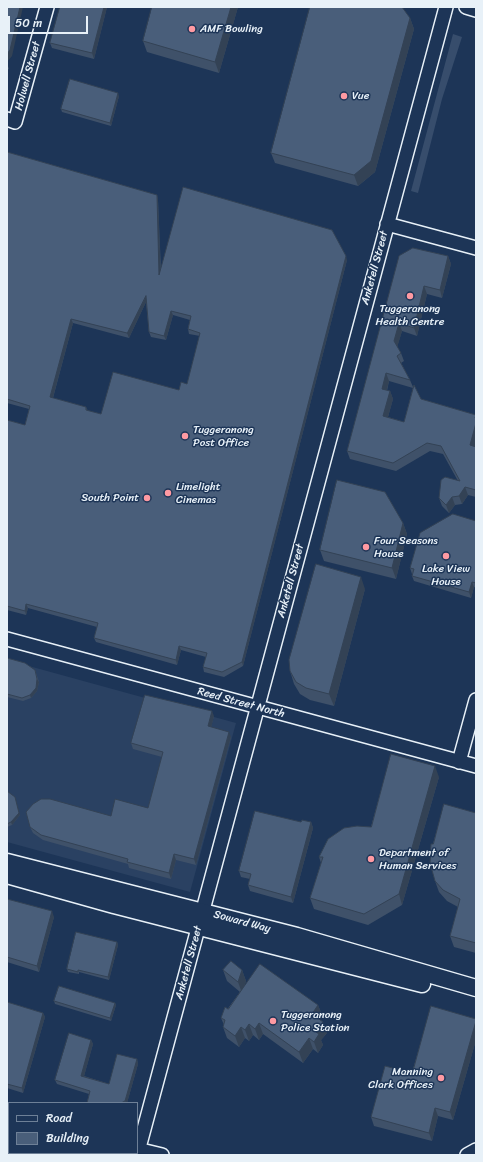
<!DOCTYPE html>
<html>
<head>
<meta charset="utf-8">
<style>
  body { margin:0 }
  #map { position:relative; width:483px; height:1162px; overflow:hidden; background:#1d3557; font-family:Sriracha,sans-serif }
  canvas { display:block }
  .frame { position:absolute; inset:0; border:8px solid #e8f1f8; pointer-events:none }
  .legend { position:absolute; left:8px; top:1102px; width:130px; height:52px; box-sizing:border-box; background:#1d3557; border:1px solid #6e8097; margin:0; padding:5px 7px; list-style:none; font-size:12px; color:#e8f1f8 }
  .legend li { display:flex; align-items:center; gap:8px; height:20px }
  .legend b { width:20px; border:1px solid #6e8097 }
  .scale { position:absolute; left:8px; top:16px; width:80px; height:18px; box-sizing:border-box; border:2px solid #e8f1f8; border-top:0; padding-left:5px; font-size:12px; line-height:14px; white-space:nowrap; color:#e8f1f8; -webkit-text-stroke:3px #1d3557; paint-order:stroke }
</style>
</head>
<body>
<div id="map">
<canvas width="483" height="1162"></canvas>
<div class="frame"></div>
<ul class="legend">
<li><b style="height:5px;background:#1d3557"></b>Road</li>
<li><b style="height:11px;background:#495e7a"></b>Building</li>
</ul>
<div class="scale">50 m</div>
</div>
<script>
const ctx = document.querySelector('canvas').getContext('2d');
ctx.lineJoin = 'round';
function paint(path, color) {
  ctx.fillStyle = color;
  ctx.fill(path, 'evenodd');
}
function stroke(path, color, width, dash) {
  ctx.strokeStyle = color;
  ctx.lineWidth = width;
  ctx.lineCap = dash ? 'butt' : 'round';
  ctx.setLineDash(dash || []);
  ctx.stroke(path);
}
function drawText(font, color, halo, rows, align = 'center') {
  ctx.font = font + ' Sriracha,sans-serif';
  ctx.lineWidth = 3;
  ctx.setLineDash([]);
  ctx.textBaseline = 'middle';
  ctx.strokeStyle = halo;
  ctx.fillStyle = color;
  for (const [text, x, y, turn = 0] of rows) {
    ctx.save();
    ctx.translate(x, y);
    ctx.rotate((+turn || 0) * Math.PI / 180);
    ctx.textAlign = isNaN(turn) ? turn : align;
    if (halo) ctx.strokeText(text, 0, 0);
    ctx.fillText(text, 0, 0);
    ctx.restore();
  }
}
const built = new Path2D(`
  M7,660L236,723L190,892L7,842Z`);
const green = new Path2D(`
  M453,34L462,37L442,99L418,193L411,191Z`);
const minor = new Path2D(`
  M466,7L476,10
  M7,119L15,122L47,7
  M387,224L476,248
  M7,639L476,766
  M459,762L476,700
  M7,1114H9
  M137,1149L162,1155
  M137,1155L446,7
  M467,1155L476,1150`);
const major = new Path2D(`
  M7,862L297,936L476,988
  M7,875L114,905L422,984`);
const wall = new Path2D(`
  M60,7H107L94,59L52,48L50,43Z
  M238,7L219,73L147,52L143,41Z
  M410,18L414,29L375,172L358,186L275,163L271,153Z
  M7,63L9,69L7,70Z
  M119,96L111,126L62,112L61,109Z
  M7,152L157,195L158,200L161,270L347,260L243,666L224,677L204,672L203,667L206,657L181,650L177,665L96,642L94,638L97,627L28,608L26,615L7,610V420L25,425L29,409L7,403ZM146,302L149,332L151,337L166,340L173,315L190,320L188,329L189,334L200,336L187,384L179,390L101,414L88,411L86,407L53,398L73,323L129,338Z
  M413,248L448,256L451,264L442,298L427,294L417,336L402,331L397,347L401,353L404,361L401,363L410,380L413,387L421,399L476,415V441L475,447H476V497L468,495L462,504L455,505L449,513L442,506L439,498L458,481L443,454L430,451L396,471L350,459L347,451ZM389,381L413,388L404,422L388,417L393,399L390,391H387Z
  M476,521V588L474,587L471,598L414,581L412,576L413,574H412L410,568Z
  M403,523L407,534L396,579L324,561L320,550Z
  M365,589L334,706L310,700L300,694L294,684L290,671Z
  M7,658L35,670L39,682L37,691L31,698L23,701L7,697Z
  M214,716L211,727L231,737L196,865L176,860L171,879L129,868L128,864L43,840L33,833L30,827L111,816L148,808L162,757L133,749L131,743Z
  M439,777L402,905L368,925L314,909L310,898L321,863L319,857L371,827Z
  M7,791L20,815L12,825L7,827Z
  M476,813V953L454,947L450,936L458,907L447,901L439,892L435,881L433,844Z
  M311,822L313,828L293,903L250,891L248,885L250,879L241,877L239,871Z
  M7,899L54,917L39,972L7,962Z
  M117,942L118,945L109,980L79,972V974L68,972L67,969Z
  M223,970H242L246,981L244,987L318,1005L322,1015L319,1019L323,1022L327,1033L321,1040L323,1045L318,1053L313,1049L303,1063L263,1034L259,1040L253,1035L249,1041L245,1038L239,1047L227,1038L223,1027L224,1025L221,1018L240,992L227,981Z
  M54,1001L115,1003L116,1005L111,1021L55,1004Z
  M7,1002L43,1013L45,1017L23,1093L7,1088Z
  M476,1021V1040L453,1120L438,1116L432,1141L374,1126L371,1117L412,1073Z
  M91,1040L93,1044L84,1076L109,1084L137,1059L138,1064L127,1103H87L89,1094L57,1084L55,1080Z`);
const shadedWall = new Path2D(`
  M20,7H23L12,56L7,62V54Z
  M104,7H107L94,59L92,53Z
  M231,7H238L219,73L215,62Z
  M410,18L414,29L375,172L358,186L354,175Z
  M118,93L119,96L111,126L110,123Z
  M157,195L158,200L161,279L159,275Z
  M346,256L347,260L243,666L242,662Z
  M448,256L451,264L442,298L440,290Z
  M424,286L427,294L417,336L414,328Z
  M146,296L147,300L129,338L127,333Z
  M171,311L173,315L166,340L164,336Z
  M71,319L73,323L52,401L50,397Z
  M399,323L402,331L397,348L394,341Z
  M386,373L389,381L385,397L382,389Z
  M390,391L393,399L386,424L383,416Z
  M476,423V441L473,453L470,445Z
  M465,487L468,495L462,504L459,496Z
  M452,497L455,505L449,513L446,505Z
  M403,523L407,534L396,579L392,568Z
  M361,577L365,589L334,706L329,694Z
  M472,582L474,587L471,598L469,592Z
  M26,604L28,608L26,615L25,611Z
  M179,646L181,650L177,665L176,660Z
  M37,679L39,682L37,691L31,698L30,695Z
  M212,711L214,716L210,732L208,726Z
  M229,732L231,737L196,865L194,859Z
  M435,766L439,777L402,905L399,894Z
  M16,800L20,815L12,825L11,822Z
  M311,822L313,828L293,903L291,897Z
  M174,854L176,860L171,879L169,873Z
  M52,911L54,917L39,972L37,966Z
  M117,942L118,945L109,980L108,977Z
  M242,970L246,981L242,993L238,982Z
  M115,1003L116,1005L111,1021L110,1018Z
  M318,1005L322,1015L315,1025L312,1014Z
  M43,1013L45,1017L23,1093L22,1088Z
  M476,1021V1040L453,1120L450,1112Z
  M323,1022L327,1033L321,1040L323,1045L318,1053L314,1042L316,1032Z
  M259,1023L263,1034L259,1040L255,1029Z
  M249,1024L253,1035L249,1041L245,1030Z
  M241,1027L245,1038L239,1047L235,1036Z
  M309,1038L313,1049L303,1063L299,1052Z
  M91,1040L93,1044L83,1080L81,1076Z
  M137,1059L138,1064L127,1103H126L125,1101Z
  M435,1108L438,1116L432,1141L429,1133Z`);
const building = new Path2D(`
  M7,7H20L10,50L7,54Z
  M60,7H104L92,53L50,43Z
  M152,7H231L215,62L143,41Z
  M310,7H402L410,18L371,161L354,175L271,153Z
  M70,79L118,93L110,123L61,109Z
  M7,152L157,195L159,275L183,187L332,230L346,256L242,662L222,672L203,667L207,653L179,646L176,660L94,638L98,623L26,604L25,611L7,606V420L25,425L30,406L7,399ZM146,296L149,332L164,336L171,311L191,316L188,329L200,333L187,384L181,382L179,390L113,372L101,414L86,410V407L50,397L71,319L127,333Z
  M413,248L448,256L440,290L424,286L414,328L399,323L394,341L401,353L397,356L410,380L386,373L382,389L390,391L383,416L404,422L414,385L421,399L476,415L475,418H476V423L470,445L476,447V490L465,487L459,496L452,497L446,505L439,498L441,480L445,477L460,481L441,446L427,443L393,463L347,451L399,256Z
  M337,480L385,492L403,523L392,568L320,550Z
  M453,514L476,521V583L472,582L469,592L412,576L414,569L410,568L420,533Z
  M316,564L361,577L329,694L306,688L296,682L290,671L289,660Z
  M7,658L25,663L35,670L37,679L36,688L30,695L22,698L7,694Z
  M145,695L212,711L208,726L229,732L194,859L174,854L169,873L127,862L128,859L41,835L30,827L26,812L33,804L41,799H50L111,816L115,799L148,808L163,752L131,743Z
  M391,754L435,766L399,894L364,914L310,898L323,857H319L328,839L344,828L357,826L371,827Z
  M7,791L15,797L19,813L11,822L7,824Z
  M444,804L476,813V943L450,936L460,899L443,890L435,881L430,863L431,844H433Z
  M255,811L301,822L302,820L311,822L291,897L248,885L251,874L239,871Z
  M7,899L52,911L37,966L7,957Z
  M76,932L117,942L108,977L78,970V972L67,969Z
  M231,961L242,970L238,982L223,970Z
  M260,964L318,1005L312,1014L323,1022L316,1032L319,1034L314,1042L309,1038L299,1052L259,1023L255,1029L249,1024L245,1030L241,1027L235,1036L223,1027L225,1020L221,1018L225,1007L228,1009Z
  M59,986L115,1003L110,1018L54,1001Z
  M7,1002L43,1013L22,1088L7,1084Z
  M431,1006L476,1019V1021L450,1112L435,1108L429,1133L371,1117L385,1066L412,1073Z
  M69,1033L91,1040L81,1076L109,1084L117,1054L137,1059L125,1101L121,1103H87L90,1091L55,1080Z
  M7,1132L9,1133V1153H86L93,1155H7Z`);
const markers = [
  [192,29,4,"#ff9aa2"],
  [344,96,4,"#ff9aa2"],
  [410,296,4,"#ff9aa2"],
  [185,436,4,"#ff9aa2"],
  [168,493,4,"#ff9aa2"],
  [147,498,4,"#ff9aa2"],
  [366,547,4,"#ff9aa2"],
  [446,556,4,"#ff9aa2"],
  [371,859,4,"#ff9aa2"],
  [273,1021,4,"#ff9aa2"],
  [441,1078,4,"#ff9aa2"]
];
const poiNames = [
  ["AMF Bowling",200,29],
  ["Vue",352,96],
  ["Tuggeranong",410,309,"center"],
  ["Health Centre",410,322,"center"],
  ["Tuggeranong",193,430],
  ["Post Office",193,443],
  ["Limelight",176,487],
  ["Cinemas",176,500],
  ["South Point",139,498,"right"],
  ["Four Seasons",374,541],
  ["House",374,554],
  ["Lake View",446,569,"center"],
  ["House",446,582,"center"],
  ["Department of",379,853],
  ["Human Services",379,866],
  ["Tuggeranong",281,1015],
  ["Police Station",281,1028],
  ["Manning",433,1072,"right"],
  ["Clark Offices",433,1085,"right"]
];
const streetNames = [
  ["Holwell Street",28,76,-75],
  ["Anketell Street",375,268,-75],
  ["Anketell Street",291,581,-75],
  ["Reed Street North",241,703,15],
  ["Soward Way",242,922,15],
  ["Anketell Street",189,963,-75]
];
paint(built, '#2a4162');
paint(green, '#374d6c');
stroke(minor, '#e8f1f8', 16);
stroke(major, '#e8f1f8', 19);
stroke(minor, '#1d3557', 13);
stroke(major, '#1d3557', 16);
paint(wall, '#3f5169');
paint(shadedWall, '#334255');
paint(building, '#495e7a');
stroke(building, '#334255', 1);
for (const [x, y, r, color] of markers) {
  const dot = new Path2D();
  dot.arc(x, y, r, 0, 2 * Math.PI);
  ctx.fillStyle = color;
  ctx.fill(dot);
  stroke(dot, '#1d3557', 1.5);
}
drawText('11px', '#e8f1f8', '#1d3557', poiNames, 'left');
drawText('11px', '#e8f1f8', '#1d3557', streetNames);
</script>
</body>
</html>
